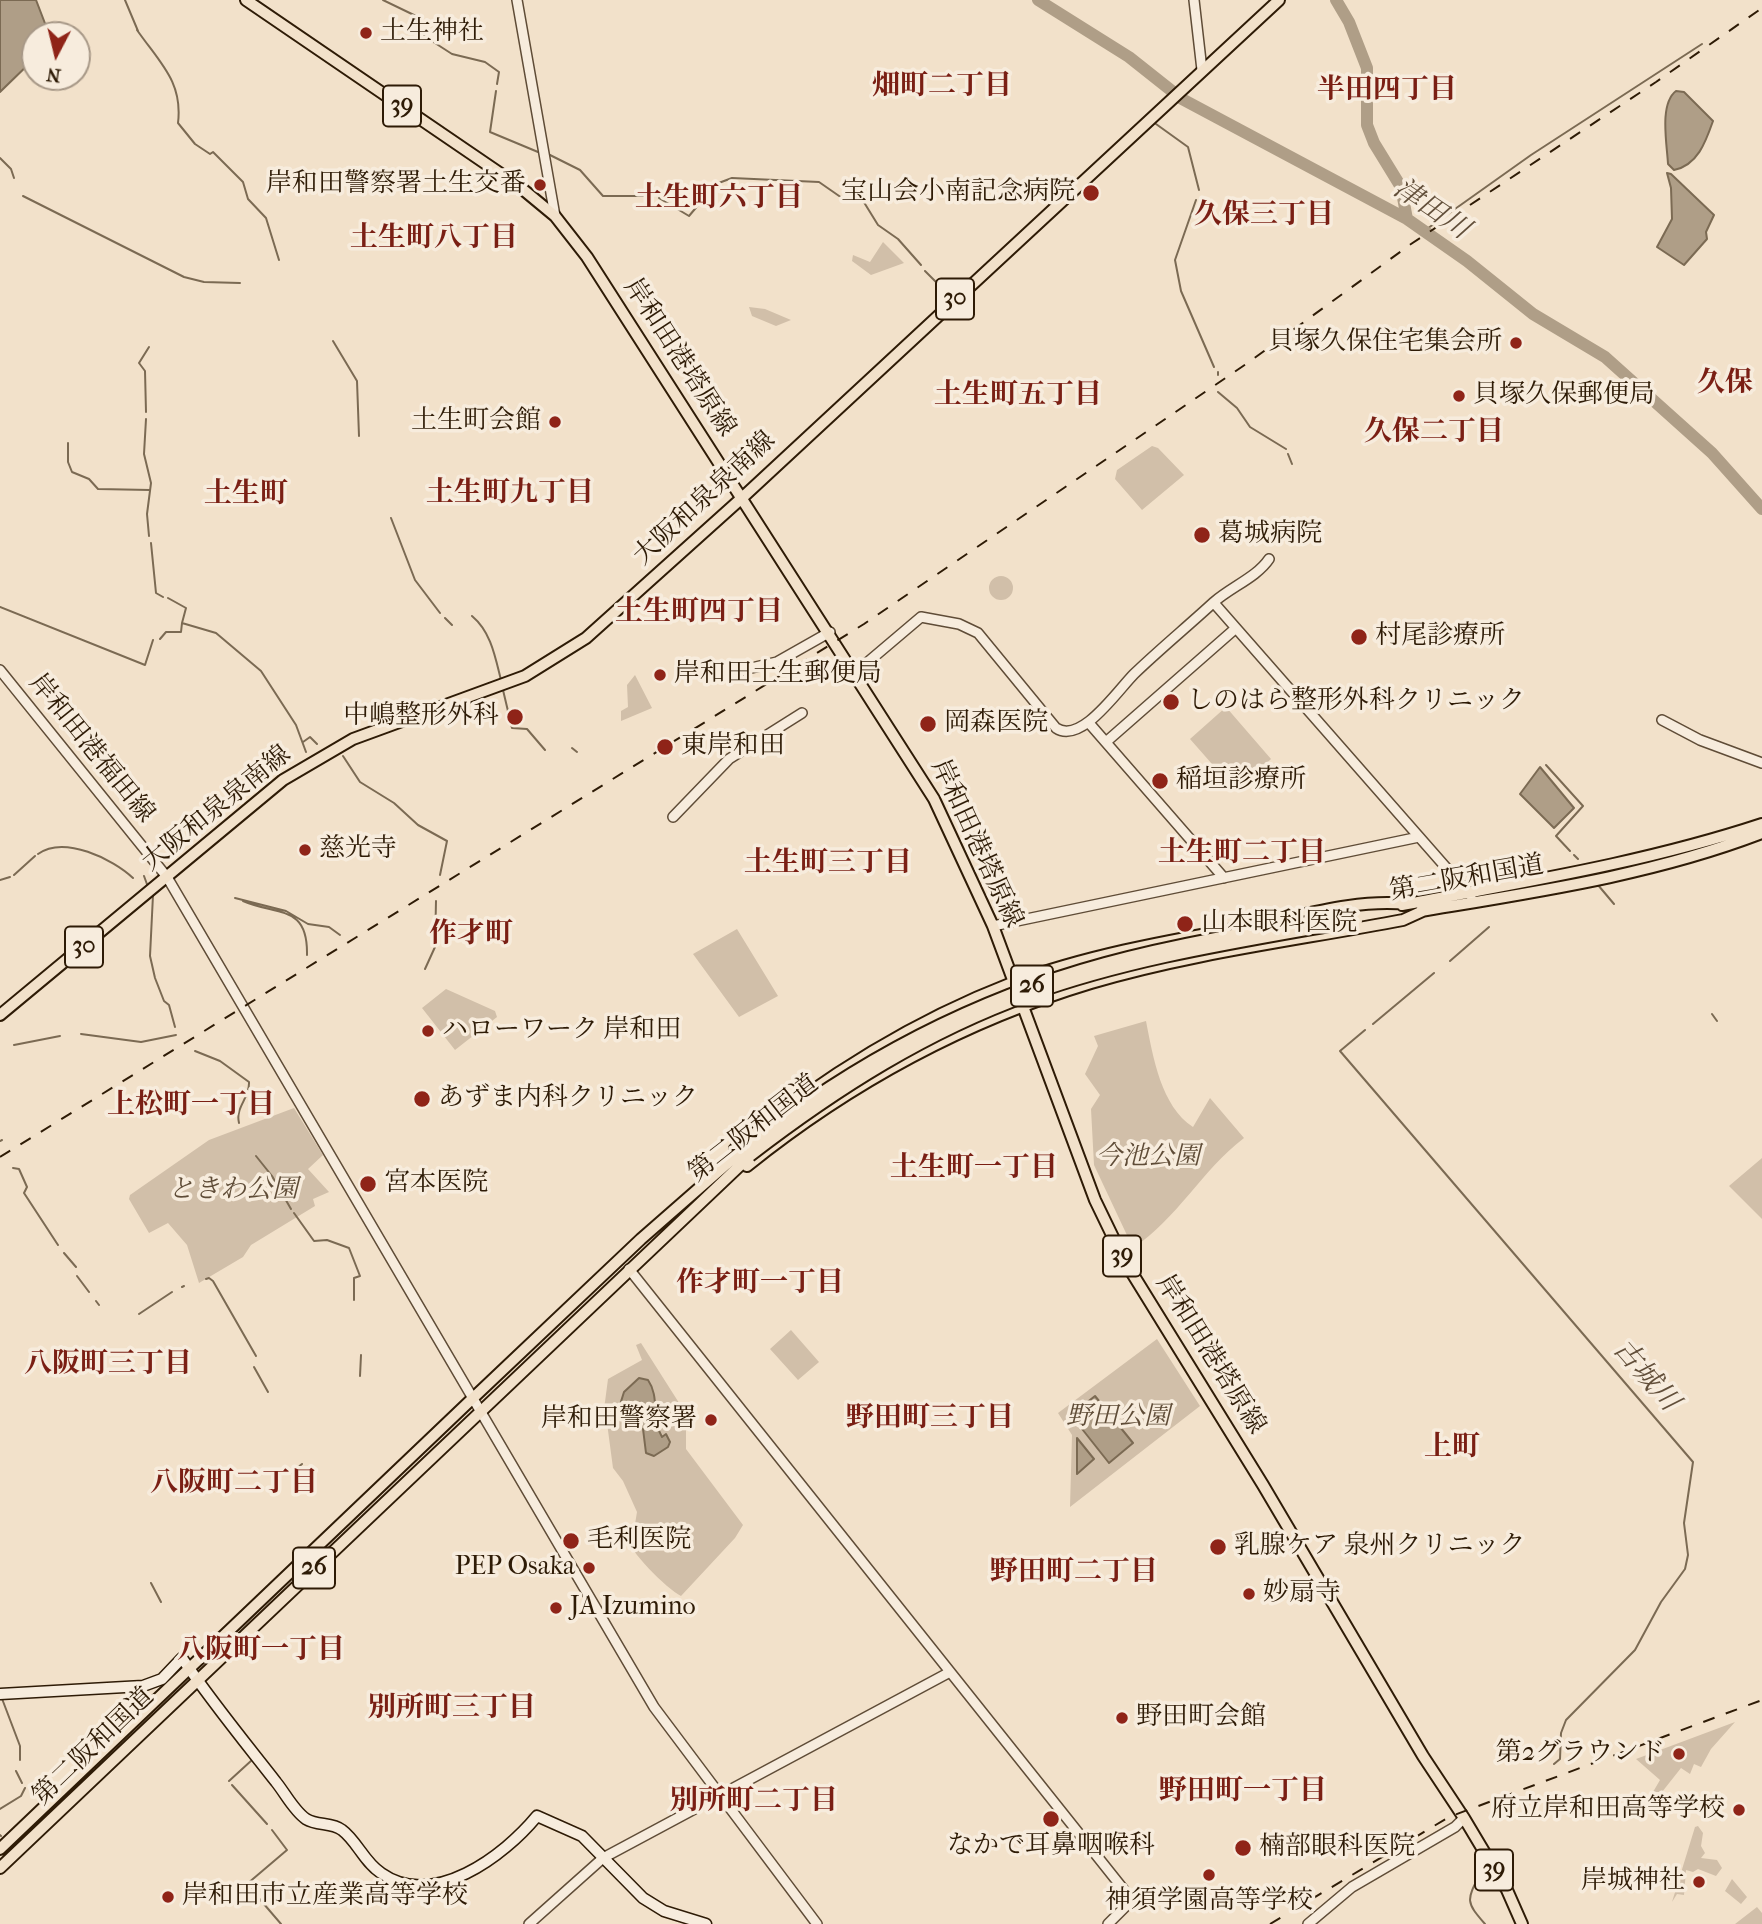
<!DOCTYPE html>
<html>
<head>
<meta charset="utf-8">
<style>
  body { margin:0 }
  #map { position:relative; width:1762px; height:1924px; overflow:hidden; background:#f2e1ca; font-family:"IM FELL French Canon",serif }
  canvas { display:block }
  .north { position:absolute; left:21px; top:21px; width:70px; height:70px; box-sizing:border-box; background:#f7ecdd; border:2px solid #a79887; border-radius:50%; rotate:187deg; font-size:19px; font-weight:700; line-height:28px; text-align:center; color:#2e1b06 }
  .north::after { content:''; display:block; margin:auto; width:24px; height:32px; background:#8f2418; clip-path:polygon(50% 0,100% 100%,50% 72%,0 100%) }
</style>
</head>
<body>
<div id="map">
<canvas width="1762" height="1924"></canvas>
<div class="north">N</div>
</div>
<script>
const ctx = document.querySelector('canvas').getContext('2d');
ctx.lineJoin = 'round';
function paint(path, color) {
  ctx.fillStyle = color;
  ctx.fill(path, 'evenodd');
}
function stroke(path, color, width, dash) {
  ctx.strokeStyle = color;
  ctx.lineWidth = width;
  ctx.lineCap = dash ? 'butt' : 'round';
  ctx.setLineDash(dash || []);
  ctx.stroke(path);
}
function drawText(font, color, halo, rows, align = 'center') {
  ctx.font = font + ' "IM FELL French Canon","Noto Serif JP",serif';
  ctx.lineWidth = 7;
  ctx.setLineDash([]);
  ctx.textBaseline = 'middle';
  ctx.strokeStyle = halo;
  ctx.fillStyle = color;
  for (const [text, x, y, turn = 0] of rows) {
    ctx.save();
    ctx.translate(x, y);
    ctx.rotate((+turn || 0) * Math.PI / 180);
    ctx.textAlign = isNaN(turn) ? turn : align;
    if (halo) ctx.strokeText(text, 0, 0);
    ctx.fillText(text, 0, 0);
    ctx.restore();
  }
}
const green = new Path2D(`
  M883,242L904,263L871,275L852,261L853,255L870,262Z
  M749,307L765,309L791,320L776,326L752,316Z
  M1480,328L1491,337L1475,348L1467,338L1475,329Z
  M1152,446L1158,448L1184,475L1142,510L1115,479L1117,470Z
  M989 588a12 12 0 1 1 24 0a12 12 0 1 1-24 0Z
  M635,675L652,708L621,721V711L628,707L627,685Z
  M1226,707L1271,759L1238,790L1234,789L1190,739Z
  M737,929L778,996L739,1017L693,954Z
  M446,989L495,1011L497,1017L455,1050L422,1008Z
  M1146,1021C1153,1057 1161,1106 1193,1127L1210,1098L1244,1138C1202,1170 1177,1219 1133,1248L1094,1165L1091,1109L1100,1095L1085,1074L1098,1046L1094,1036Z
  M294,1108L323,1155L308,1169L329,1192L313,1199L315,1206L251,1245L243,1257L199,1283L187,1245L168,1223L149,1233L129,1199L130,1195L209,1140Z
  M1762,1158V1219L1729,1186Z
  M791,1330L819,1362L798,1380L770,1349Z
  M1157,1339L1200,1406L1070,1507L1072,1435L1058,1413Z
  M641,1343L681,1406L686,1424V1449L743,1525L735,1538L681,1596C667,1589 628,1550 626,1536L634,1530L637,1512L623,1481L613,1468L607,1423L603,1417L608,1379L642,1360L636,1345Z
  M1735,1722L1711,1749L1701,1767L1694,1764L1690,1774L1681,1768L1662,1792H1653L1660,1780L1636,1759Z
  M1698,1826L1703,1833L1701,1846L1705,1853L1701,1858L1717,1860L1722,1868L1716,1876L1698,1869L1693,1872L1686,1870L1684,1895L1677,1894L1672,1902L1695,1827Z
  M1732,1879L1747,1897L1741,1904L1725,1891Z
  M1757,1907L1762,1913V1924H1735Z`);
const water = new Path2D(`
  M0,0H36L46,26V35H35V58L0,92Z
  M1676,91L1684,92L1713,121C1706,141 1698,165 1674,170L1668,164C1667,144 1659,104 1676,91Z
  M1667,173L1671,174L1714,215L1706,232L1707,239L1684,265L1657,247L1672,219L1671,188Z
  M1540,767L1574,808L1554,828L1520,794Z
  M639,1378L648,1380C660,1397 651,1419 662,1437L666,1434L670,1442L668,1447L654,1456L646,1453L643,1429L624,1421L618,1411L624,1392Z
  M1095,1396L1133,1443L1109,1463L1071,1415Z
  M1077,1438L1094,1459L1077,1474Z`);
const stream = new Path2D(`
  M125,0L138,31
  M383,0L416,16
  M137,30C160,63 183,82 178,123L195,144L210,154L213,152L243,182L248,199L266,218L279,260
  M421,34L452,54L485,62L499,72L497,84
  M496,91L490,132L538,152
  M1156,124L1188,147L1199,190
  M550,155L580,170L603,196H652
  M0,158L11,169L14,178
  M23,196L184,277L204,282L240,283
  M659,198L689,216L716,184L732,178L819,182L842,198L857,191L878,225L898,239L921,265
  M1196,200L1175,260L1181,291L1214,367
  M1424,231L1531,155L1702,44
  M925,271L950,296
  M333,341L357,381L359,436
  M1218,375V372
  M1218,392L1237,408L1250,427L1286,449
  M146,412L145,371L139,363L149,347
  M146,419L144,454L151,483L147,514L149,536
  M68,443V462L72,472L89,479L98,489L150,490
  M1288,454L1292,464
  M391,518L415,580L440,613
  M151,543L156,593L163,597
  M168,598L186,608L182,623L216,633L261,671L296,725L306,752
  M0,607L145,665L153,640
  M472,616C491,632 495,656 501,680
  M445,618L452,625
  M160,639L166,632H181L182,623
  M503,690L512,728L527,729L545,750
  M303,742L310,737L317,744
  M572,748L577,752
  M343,756L360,782L394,803L418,825L447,841L440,875
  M1546,765L1583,806L1556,836L1570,851
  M38,854C64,835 113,859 133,878
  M1574,855L1578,859
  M14,875L35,856
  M144,876L148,887
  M0,880L10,877
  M1598,885L1614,904
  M153,895L150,956L155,978L164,1001L169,1005L175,1027
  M235,898L286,911L308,924L329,927L340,935
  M243,901C277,916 308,904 307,955
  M1450,961L1489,927
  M425,969L435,947L436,901
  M1712,1014L1717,1021
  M1373,1024L1434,973
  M1365,1030L1340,1051L1693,1462L1684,1523L1688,1555L1685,1569L1661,1602L1635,1650L1566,1720L1561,1733L1560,1759L1554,1764
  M81,1034L141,1042L176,1035
  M14,1045L60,1036
  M195,1051L220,1061L249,1082C250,1098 235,1107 239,1123
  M0,1141L2,1140
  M256,1156L272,1176L291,1209
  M13,1168L19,1169L27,1187L24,1193L58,1245
  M294,1213L314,1241L327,1240L349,1248L360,1276L354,1278V1300
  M64,1253L76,1267
  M77,1276L89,1292
  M206,1279L209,1278L213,1281L256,1356
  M182,1287L184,1286
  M96,1301L99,1305
  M139,1314L172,1292
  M254,1367L268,1392
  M360,1376L361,1355
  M291,1473L302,1464
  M151,1583L161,1602
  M1,1696L20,1746V1760
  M16,1771L22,1783
  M229,1781L252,1760
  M232,1785L267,1824
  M0,1809L21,1796L25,1788
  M0,1835L1,1836
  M1480,1874C1466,1901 1466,1902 1485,1924
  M247,1884L287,1850L272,1830
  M251,1889L281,1924`);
const river = new Path2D(`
  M1038,0L1129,57L1182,99L1407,219L1467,261L1533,314L1605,357L1712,453L1762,509
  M1336,0L1349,22L1367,68V125L1374,143L1401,187L1407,219`);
const tertiary = new Path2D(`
  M517,0L555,216
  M1194,0L1202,70
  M1214,603L1471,896
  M862,667L921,617L959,624L978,633L1056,728C1081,745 1118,690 1134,674C1160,649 1188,626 1214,602C1231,587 1257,577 1269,559
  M0,670L167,877L654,1707L817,1924
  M730,678L743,670L777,662L830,632
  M1662,720L1700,740L1762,763
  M1089,723L1224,878
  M1106,742L1236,628
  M673,817L729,759L802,713
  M993,926L1419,837
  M629,1269L1132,1900L1108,1924
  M529,1924L603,1858L950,1672
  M1308,1924L1352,1887L1455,1827L1464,1818`);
const secondary = new Path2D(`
  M0,1694L143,1686L162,1679L182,1658C211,1701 244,1741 276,1782C285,1793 294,1811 306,1819C317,1826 332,1822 342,1830C357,1841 364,1862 381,1873C433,1910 504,1856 537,1816L582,1836L643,1898L664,1911L706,1924`);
const primary = new Path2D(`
  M246,0L520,187L555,216L587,257L934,799L993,926L1095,1200L1124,1260L1263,1485L1423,1756L1464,1818L1507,1890L1522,1924
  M0,1015L283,780L353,739L525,676L586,638L743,497L1279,0`);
const trunk = new Path2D(`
  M1402,905C1523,882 1644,863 1762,824
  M1421,911C1535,892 1653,875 1762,833
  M735,1149C819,1080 911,1022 1012,983C1090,954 1173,940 1255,925C1305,915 1356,899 1407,904
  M747,1166C849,1084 965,1021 1091,983C1192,953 1299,940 1403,920L1425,910
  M0,1849L472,1399L641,1239L745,1148
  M0,1868L750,1156`);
const rail = new Path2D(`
  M0,1157L864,624L1249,362L1411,244L1656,82L1762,8
  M1270,1924L1449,1817L1762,1700`);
const trunkBridge = new Path2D(`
  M745,1148C852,1063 973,999 1105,963C1186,941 1271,928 1354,914
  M750,1156C837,1089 927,1032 1030,995C1135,957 1247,941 1357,921`);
const markers = [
  [366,33,7,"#8f2418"],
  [540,185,7,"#8f2418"],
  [1091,193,9,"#8f2418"],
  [1516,343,7,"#8f2418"],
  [1459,396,7,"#8f2418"],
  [555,422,7,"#8f2418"],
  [1202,535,9,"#8f2418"],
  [1359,637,9,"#8f2418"],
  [660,675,7,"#8f2418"],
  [1171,702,9,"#8f2418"],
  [515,717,9,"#8f2418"],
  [928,724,9,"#8f2418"],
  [665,747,9,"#8f2418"],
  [1160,781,9,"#8f2418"],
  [305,850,7,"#8f2418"],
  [1185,924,9,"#8f2418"],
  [428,1031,7,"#8f2418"],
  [422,1099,9,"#8f2418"],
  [368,1184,9,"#8f2418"],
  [711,1420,7,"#8f2418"],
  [571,1541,9,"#8f2418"],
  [1218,1547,9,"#8f2418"],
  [589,1568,7,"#8f2418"],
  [1249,1594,7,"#8f2418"],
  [556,1608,7,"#8f2418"],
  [1122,1718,7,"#8f2418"],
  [1679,1754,7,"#8f2418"],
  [1739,1810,7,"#8f2418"],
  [1051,1819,9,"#8f2418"],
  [1243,1848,9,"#8f2418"],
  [1209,1875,7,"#8f2418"],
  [1699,1882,7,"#8f2418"],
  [168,1897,7,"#8f2418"]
];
const shields = [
  [402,106,38],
  [955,299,38],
  [84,947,38],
  [1032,986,42],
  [1122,1256,38],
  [314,1568,42],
  [1494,1870,38]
];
const shieldNames = [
  ["39",402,106],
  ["30",955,299],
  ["30",84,947],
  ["26",1032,986],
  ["39",1122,1256],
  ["26",314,1568],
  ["39",1494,1870]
];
const poiNames = [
  ["土生神社",380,33],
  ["岸和田警察署土生交番",526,185,"right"],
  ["宝山会小南記念病院",1075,193,"right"],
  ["貝塚久保住宅集会所",1502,343,"right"],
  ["貝塚久保郵便局",1473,396],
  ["土生町会館",541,422,"right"],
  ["葛城病院",1218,535],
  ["村尾診療所",1375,637],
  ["岸和田土生郵便局",674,675],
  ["しのはら整形外科クリニック",1187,702],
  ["中嶋整形外科",499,717,"right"],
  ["岡森医院",944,724],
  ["東岸和田",681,747],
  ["稲垣診療所",1176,781],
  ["慈光寺",319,850],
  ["山本眼科医院",1201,924],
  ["ハローワーク 岸和田",442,1031],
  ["あずま内科クリニック",438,1099],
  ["宮本医院",384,1184],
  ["岸和田警察署",697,1420,"right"],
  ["毛利医院",587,1541],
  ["乳腺ケア 泉州クリニック",1234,1547],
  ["PEP Osaka",575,1568,"right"],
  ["妙扇寺",1263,1594],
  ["JA Izumino",570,1608],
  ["野田町会館",1136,1718],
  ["第2グラウンド",1665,1754,"right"],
  ["府立岸和田高等学校",1725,1810,"right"],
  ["なかで耳鼻咽喉科",1051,1847,"center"],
  ["楠部眼科医院",1259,1848],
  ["岸城神社",1685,1882,"right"],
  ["岸和田市立産業高等学校",182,1897],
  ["神須学園高等学校",1209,1902,"center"]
];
const streetNames = [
  ["岸和田港塔原線",679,358,57],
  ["大阪和泉泉南線",705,499,-43],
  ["岸和田港福田線",91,749,51],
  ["大阪和泉泉南線",217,809,-39],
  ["岸和田港塔原線",976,844,65],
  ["第二阪和国道",1467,879,-10],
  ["第二阪和国道",754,1129,-38],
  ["岸和田港塔原線",1210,1355,58],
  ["第二阪和国道",94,1747,-44]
];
const parkNames = [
  ["今池公園",1148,1158],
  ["ときわ公園",233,1191],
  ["野田公園",1118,1418]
];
const neighbourhoodNames = [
  ["畑町二丁目",942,87],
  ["半田四丁目",1387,91],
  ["土生町六丁目",719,199],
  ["久保三丁目",1264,216],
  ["土生町八丁目",434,239],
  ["久保",1725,384],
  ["土生町五丁目",1018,396],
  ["久保二丁目",1434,433],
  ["土生町九丁目",510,494],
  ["土生町",246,495],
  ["土生町四丁目",699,613],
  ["土生町二丁目",1242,854],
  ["土生町三丁目",828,864],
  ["作才町",471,935],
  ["上松町一丁目",191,1106],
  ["土生町一丁目",974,1169],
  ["作才町一丁目",760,1284],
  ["八阪町三丁目",108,1365],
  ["野田町三丁目",930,1419],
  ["上町",1452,1448],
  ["八阪町二丁目",234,1484],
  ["野田町二丁目",1074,1573],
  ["八阪町一丁目",261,1651],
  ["別所町三丁目",452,1709],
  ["野田町一丁目",1243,1792],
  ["別所町二丁目",754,1802]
];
const waterNames = [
  ["津田川",1431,210,34],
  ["古城川",1645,1376,49]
];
paint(green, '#d1bfa9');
paint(water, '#af9e87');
stroke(water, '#7b6a53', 2);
stroke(stream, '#7b6a53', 2);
stroke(river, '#af9e87', 12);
stroke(tertiary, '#5f4c37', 12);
stroke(secondary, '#2e1b06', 13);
stroke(primary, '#2e1b06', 14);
stroke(trunk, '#2e1b06', 14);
stroke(tertiary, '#f7ecdd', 9);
stroke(secondary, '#f7ecdd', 10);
stroke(primary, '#f2e1ca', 10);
stroke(trunk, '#f2e1ca', 10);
stroke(rail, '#2e1b06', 2, [12, 12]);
stroke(trunkBridge, '#2e1b06', 14, []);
stroke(trunkBridge, '#f2e1ca', 10);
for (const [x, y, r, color] of markers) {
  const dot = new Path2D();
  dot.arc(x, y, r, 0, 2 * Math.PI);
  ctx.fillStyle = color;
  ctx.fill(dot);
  stroke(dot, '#f7ecdd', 2.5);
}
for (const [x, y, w] of shields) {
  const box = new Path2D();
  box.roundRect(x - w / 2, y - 20.5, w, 41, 5);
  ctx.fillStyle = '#f7ecdd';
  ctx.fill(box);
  stroke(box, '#2e1b06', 2);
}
drawText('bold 24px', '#2e1b06', null, shieldNames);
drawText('26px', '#2e1b06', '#f7ecdd', poiNames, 'left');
drawText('26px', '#2e1b06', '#f7ecdd', streetNames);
drawText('italic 26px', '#5f4c37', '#f7ecdd', parkNames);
drawText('bold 28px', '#7a1f14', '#f7ecdd', neighbourhoodNames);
drawText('italic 28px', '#624f3a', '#f7ecdd', waterNames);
</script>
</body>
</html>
